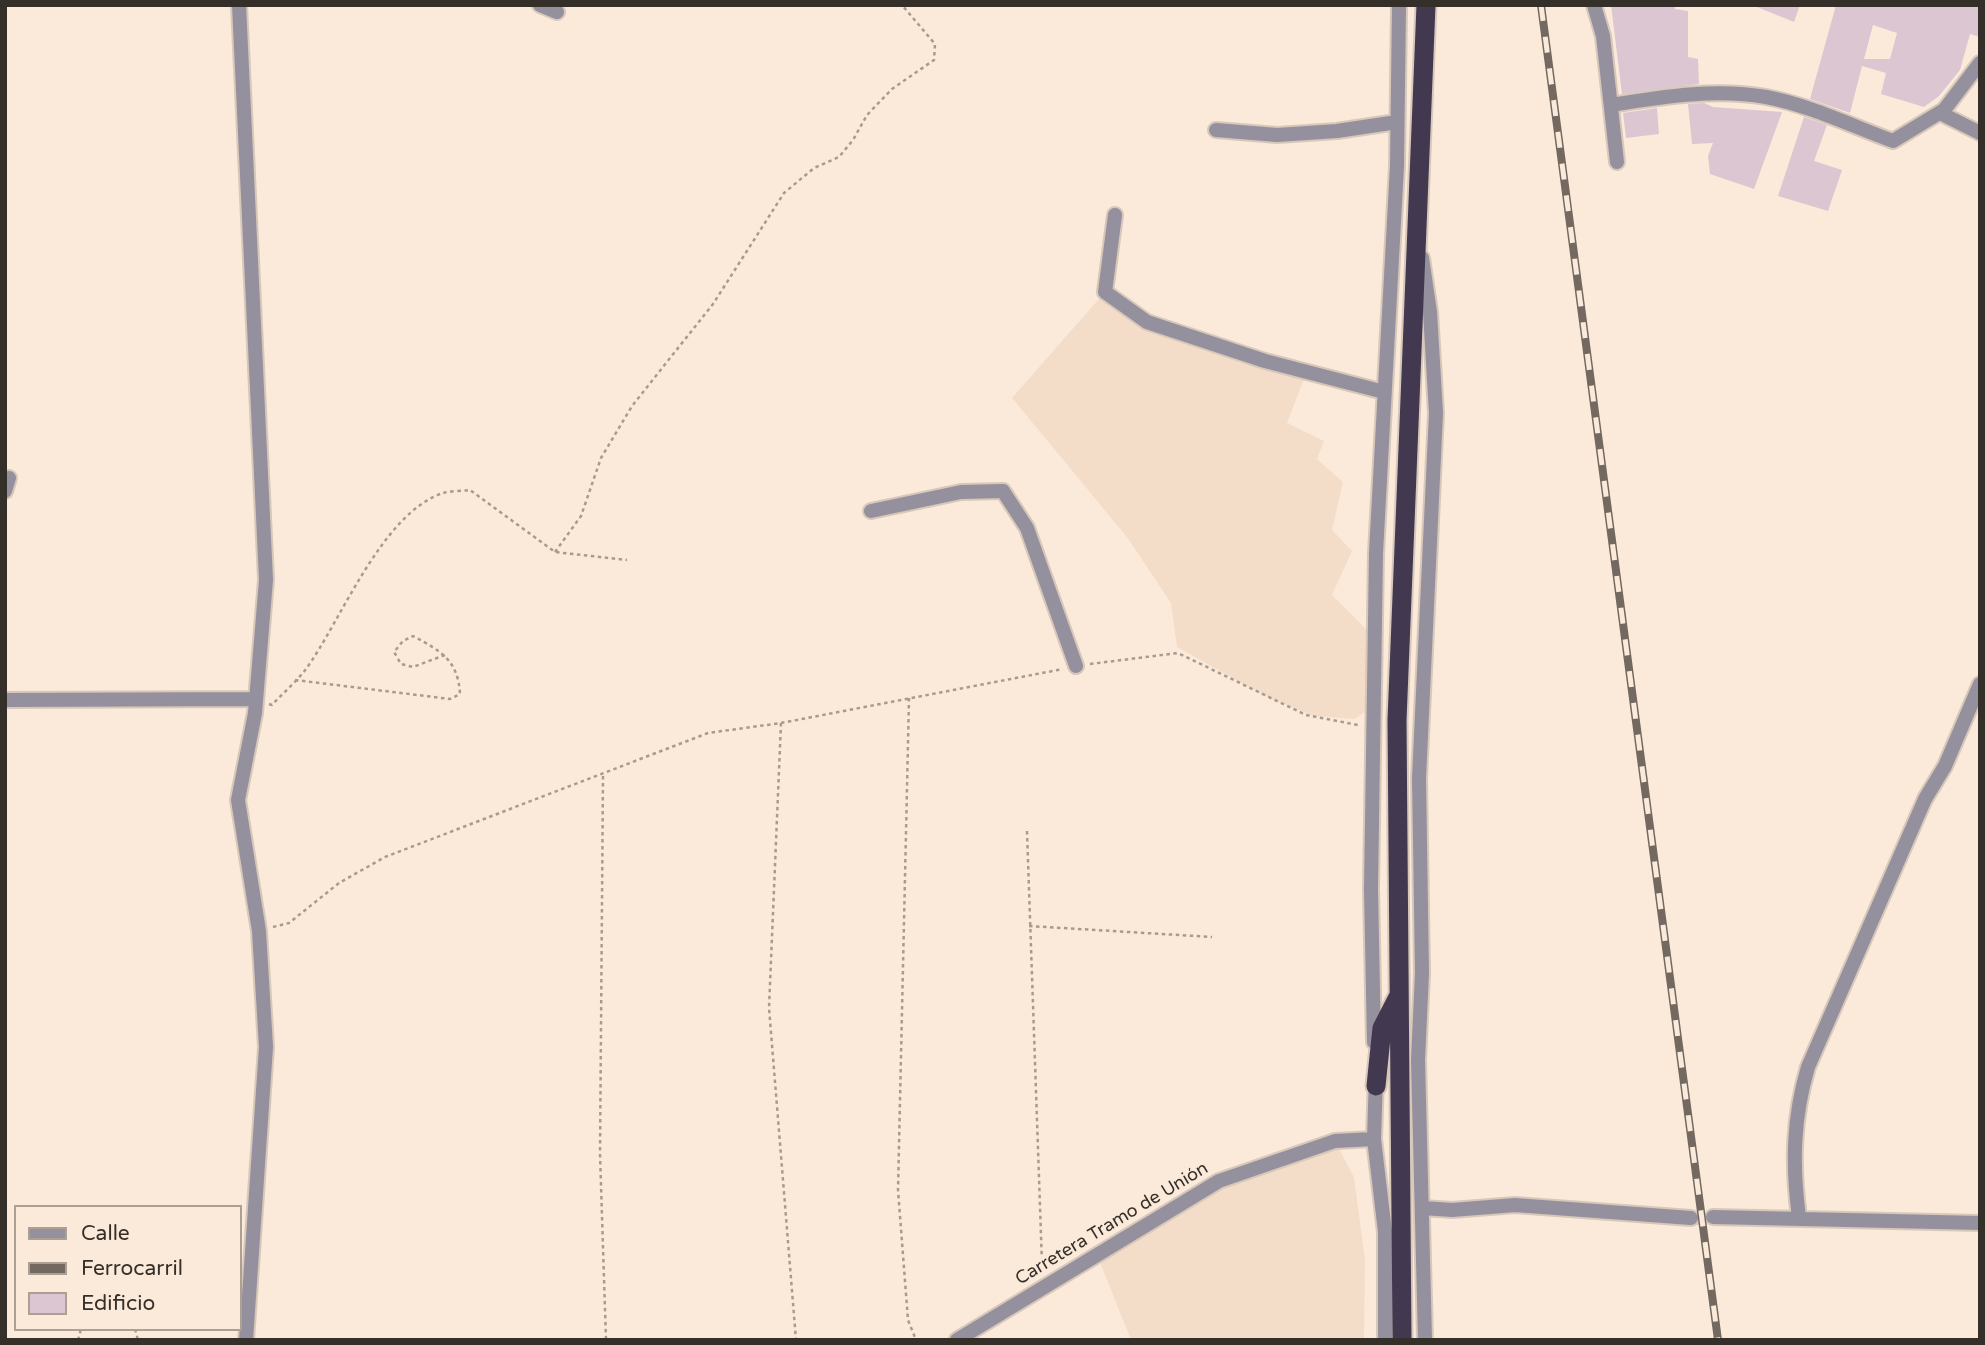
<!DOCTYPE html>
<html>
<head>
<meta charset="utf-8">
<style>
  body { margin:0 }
  #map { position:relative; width:1985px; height:1345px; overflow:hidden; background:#fbeada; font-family:"Varela Round",sans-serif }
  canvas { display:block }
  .frame { position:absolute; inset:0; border:7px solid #352f29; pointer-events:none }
  .legend { position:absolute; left:14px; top:1205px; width:228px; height:126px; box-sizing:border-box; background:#fbeada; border:2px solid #ac9f93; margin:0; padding:9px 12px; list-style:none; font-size:21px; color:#352f29 }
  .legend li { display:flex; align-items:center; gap:14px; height:35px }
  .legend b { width:35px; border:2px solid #ac9f93 }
</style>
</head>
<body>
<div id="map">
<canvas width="1985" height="1345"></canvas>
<div class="frame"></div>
<ul class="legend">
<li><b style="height:9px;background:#95909e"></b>Calle</li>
<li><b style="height:9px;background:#736960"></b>Ferrocarril</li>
<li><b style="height:19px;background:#dcc6d1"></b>Edificio</li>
</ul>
</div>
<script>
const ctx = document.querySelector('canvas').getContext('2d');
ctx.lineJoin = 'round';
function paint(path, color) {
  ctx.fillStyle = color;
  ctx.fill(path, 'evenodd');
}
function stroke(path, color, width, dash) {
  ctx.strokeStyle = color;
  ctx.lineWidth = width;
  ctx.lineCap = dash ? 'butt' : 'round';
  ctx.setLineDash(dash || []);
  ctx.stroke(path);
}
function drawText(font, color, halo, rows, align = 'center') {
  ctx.font = font + ' "Varela Round",sans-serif';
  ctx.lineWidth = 7;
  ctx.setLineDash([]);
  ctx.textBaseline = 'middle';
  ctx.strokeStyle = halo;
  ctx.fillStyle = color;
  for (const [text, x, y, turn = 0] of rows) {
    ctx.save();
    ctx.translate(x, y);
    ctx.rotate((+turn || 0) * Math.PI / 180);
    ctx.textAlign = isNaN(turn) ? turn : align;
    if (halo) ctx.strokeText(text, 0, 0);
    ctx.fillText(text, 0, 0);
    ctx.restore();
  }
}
const built = new Path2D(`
  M1105,292L1147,322L1306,374L1287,423L1324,441L1317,459L1343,482L1332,530L1352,551L1332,595L1371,634L1366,711L1355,719L1313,716L1263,695L1177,647L1171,603L1127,537L1012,398Z
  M1335,1141L1354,1177L1365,1260L1364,1340H1131L1097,1255L1219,1181Z`);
const building = new Path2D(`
  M1611,5H1675V9L1688,11V57L1698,59L1699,84L1622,94Z
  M1752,5H1800L1794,22Z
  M1836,5H1980V37L1970,34L1960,70L1939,96L1924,107L1881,94L1886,73L1862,66L1850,113L1810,99ZM1873,25L1897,33L1890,59H1864Z
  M1704,103L1713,107L1782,112L1754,189L1710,174L1708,156L1713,143L1692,144L1688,104Z
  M1657,108L1659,134L1626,138L1623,113Z
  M1804,117L1827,125L1814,161L1842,170L1828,211L1778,196Z`);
const minorTunnel = new Path2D(`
  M1691,1218L1713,1217`);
const path = new Path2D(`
  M555,552L581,516L601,458L632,406L713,304L784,193L814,168L839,157L853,140L867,115L892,89L934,60L935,44L902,5
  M1090,664L1178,653L1306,715L1358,725
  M295,680L450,699L460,694C458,660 441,651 413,636L403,641L394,652L401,664L413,667L445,655
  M909,698L898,1190L908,1320L916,1340
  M269,704L272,705C283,693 296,682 306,669C341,621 382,513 443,493C451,491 462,491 470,490L555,552L627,560
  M781,723L769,1008L796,1340
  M603,776L600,1154L606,1340
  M1027,831L1042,1264L1045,1267
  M1029,926L1212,937
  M273,927L289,923L339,883L385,857L708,733L781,723L1063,669
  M135,1329L138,1340
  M78,1340L81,1329`);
const minor = new Path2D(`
  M239,5L266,580L255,713L238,800L259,931L266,1047L246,1340
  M540,5L557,12
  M1594,5L1603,36L1617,162
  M1611,105C1661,97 1715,88 1766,97C1809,105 1852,126 1893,141L1944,110L1980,63
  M1940,113L1980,133
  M1216,130L1277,135L1337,131L1397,122
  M1115,215L1105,292L1147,322L1265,361L1384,392
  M1422,258L1430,312L1436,413L1419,778L1422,973L1418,1060L1425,1340
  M5,491L9,478
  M871,511L961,492L1003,491L1027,528L1076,666
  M5,700L256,699
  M1374,1042L1371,889L1376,553L1397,166L1399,5
  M1376,1076L1374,1139L1385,1232V1340
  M1423,1208L1452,1210L1515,1205L1691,1218
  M1713,1217L1980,1223
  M1799,1217C1792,1164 1793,1118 1808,1067L1925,799L1945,766L1980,684
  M957,1340L1219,1181L1335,1141L1374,1139`);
const trunk = new Path2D(`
  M1376,1086L1382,1028L1398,997
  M1402,1340L1397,720L1426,5`);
const rail = new Path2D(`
  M1541,5L1718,1340`);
const streetNames = [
  ["Carretera Tramo de Unión",1112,1224,-31]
];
paint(built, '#f4ddc8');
paint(building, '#dcc6d1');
stroke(minorTunnel, '#d3c5b7', 14, [14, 7]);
stroke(minor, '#d7c8ba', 18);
stroke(trunk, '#d7c8ba', 23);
stroke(path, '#a79b8f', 2.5, [3.5, 3.5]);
stroke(minor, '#95909e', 14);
stroke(trunk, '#423950', 19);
stroke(rail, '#736960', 8);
stroke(rail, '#fbeada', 5, [16]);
drawText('18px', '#352f29', '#fbeada', streetNames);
</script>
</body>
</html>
